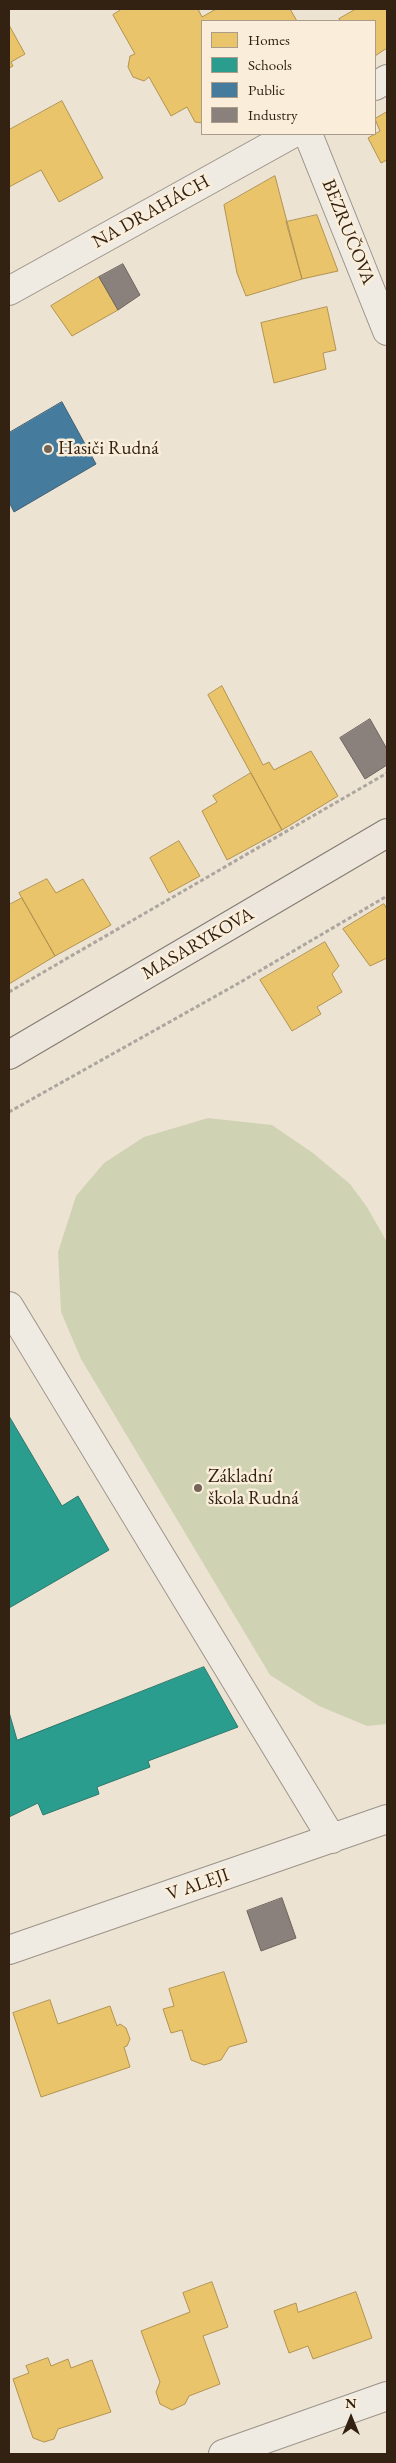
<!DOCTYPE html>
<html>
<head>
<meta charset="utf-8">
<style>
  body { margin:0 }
  #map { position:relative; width:396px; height:2463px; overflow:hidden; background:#ede3d3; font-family:"EB Garamond",serif }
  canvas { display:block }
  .frame { position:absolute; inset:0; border:10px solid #332212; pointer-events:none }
  .legend { position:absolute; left:201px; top:20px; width:175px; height:115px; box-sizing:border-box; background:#faeedb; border:1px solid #aa9c8b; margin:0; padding:6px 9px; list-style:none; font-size:15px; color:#332212 }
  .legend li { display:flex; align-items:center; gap:10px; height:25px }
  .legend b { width:25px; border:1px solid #aa9c8b }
  .north { position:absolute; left:326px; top:2393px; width:50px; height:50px; -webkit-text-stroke:4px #faeedb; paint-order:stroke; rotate:0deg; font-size:14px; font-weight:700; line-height:20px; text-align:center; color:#332212 }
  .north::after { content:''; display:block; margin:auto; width:18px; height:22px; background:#332212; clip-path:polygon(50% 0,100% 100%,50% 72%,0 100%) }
</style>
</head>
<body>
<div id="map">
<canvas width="396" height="2463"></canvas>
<div class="frame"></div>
<ul class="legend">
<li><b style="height:14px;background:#e9c46a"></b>Homes</li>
<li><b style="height:14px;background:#2a9d8f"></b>Schools</li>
<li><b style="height:14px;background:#457b9d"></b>Public</li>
<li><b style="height:14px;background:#8a817c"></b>Industry</li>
</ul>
<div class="north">N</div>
</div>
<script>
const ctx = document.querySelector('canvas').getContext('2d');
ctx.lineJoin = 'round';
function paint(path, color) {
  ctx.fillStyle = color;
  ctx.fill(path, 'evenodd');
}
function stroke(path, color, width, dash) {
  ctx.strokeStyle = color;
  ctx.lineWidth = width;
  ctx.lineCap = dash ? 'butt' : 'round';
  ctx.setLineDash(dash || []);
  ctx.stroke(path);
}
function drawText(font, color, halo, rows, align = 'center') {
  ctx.font = font + ' "EB Garamond",serif';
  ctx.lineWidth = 5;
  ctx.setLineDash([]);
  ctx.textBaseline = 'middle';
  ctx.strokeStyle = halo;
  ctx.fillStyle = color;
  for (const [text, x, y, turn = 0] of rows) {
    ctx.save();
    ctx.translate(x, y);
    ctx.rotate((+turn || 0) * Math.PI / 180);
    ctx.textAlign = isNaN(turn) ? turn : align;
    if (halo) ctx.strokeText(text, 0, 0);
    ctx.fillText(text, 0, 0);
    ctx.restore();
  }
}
const green = new Path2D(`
  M208,1118L272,1125L313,1153L350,1184L367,1207L387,1242V1724L367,1726L319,1706L270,1675L81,1359L61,1312L58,1252L76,1196L104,1163L144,1137Z`);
const homes = new Path2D(`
  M122,9H198L202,17L216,9H290L297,21H202V123L195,122L187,107L171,116L149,77L144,81L133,77L128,67L130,56L135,54L113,15Z
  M356,9H387V48L375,56V21H341L339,19Z
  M9,25L25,54L11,62L13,66L9,68Z
  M62,101L103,178L59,202L41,170L9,187V130Z
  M387,112V160L381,163L368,138L380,131L375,119Z
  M275,176L302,279L246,296L237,273L224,205Z
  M317,215L338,271L302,279L286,222Z
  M99,277L118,310L72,336L51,306Z
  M327,307L336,350L323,353L326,369L274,383L261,323Z
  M222,686L263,765L269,762L274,770L311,751L338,796L282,830L208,695Z
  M251,773L282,830L227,860L202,811L217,802L213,796Z
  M179,841L200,876L169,893L150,858Z
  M47,879L56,893L83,879L111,925L55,956L19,893Z
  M22,898L55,956L9,984V905Z
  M384,904L387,909V958L370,966L343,929Z
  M325,942L339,966L332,974L342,992L317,1007L321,1014L292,1031L260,980Z
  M224,1972L247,2042L229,2047L221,2060L204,2065L191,2060L182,2030L171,2033L163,2009L174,2006L169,1989Z
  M50,2000L58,2024L110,2006L117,2026L120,2024L126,2028L130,2039L127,2046L124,2047L130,2067L41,2097L13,2013Z
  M212,2282L228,2327L203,2336L220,2384L189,2396L185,2404L172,2410L160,2404L156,2392L160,2382L141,2331L190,2312L183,2293Z
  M356,2292L372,2338L313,2359L308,2346L289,2353L274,2311L296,2303L298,2312Z
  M48,2358L51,2366L68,2359L71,2368L92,2360L111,2412L58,2429L54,2439L44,2442L33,2438L13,2379L29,2373L26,2366Z`);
const schools = new Path2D(`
  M9,1416L62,1506L78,1496L109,1550L9,1608Z
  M204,1667L238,1727L148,1761L150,1767L97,1787L99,1794L43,1815L38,1803L9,1817V1712L17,1740Z`);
const public = new Path2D(`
  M62,402L96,464L14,512L9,502V433Z`);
const industry = new Path2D(`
  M123,264L140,295L118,310L99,277Z
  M370,719L387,749V765L365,779L340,738Z
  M282,1898L296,1938L261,1951L247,1911Z`);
const path = new Path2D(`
  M9,992L387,773
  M9,1112L239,983L387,896`);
const minor = new Path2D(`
  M375,86L387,79
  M308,134L387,331
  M9,291L292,134
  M9,1306L332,1839
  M9,1950L387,1819
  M223,2454L387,2396`);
const major = new Path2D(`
  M9,1055L387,833`);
const markers = [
  [48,449,5,"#746656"],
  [198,1488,5,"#746656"]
];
const streetNames = [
  ["NA DRAHÁCH",151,212,-29],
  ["BEZRUČOVA",348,232,68],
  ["MASARYKOVA",198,944,-30],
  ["V ALEJI",198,1885,-19]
];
const poiNames = [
  ["Hasiči Rudná",58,449],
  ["Základní",208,1477],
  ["škola Rudná",208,1499]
];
paint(green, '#d0d3b3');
paint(homes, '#e9c46a');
stroke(homes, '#b29350', 1);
paint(schools, '#2a9d8f');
stroke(schools, '#2d786a', 1);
paint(public, '#457b9d');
stroke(public, '#406073', 1);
paint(industry, '#8a817c');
stroke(industry, '#70645c', 1);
stroke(minor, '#9b9389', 30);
stroke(major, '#81796f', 30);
stroke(path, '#aca69e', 3, [4, 2.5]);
stroke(minor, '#f0ebe2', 28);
stroke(major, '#ede6dd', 28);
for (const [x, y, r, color] of markers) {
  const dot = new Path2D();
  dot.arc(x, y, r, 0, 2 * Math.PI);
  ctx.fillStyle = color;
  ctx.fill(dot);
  stroke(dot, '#faeedb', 2);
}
drawText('19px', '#332212', '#faeedb', streetNames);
drawText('19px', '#332212', '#faeedb', poiNames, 'left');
</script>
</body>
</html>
